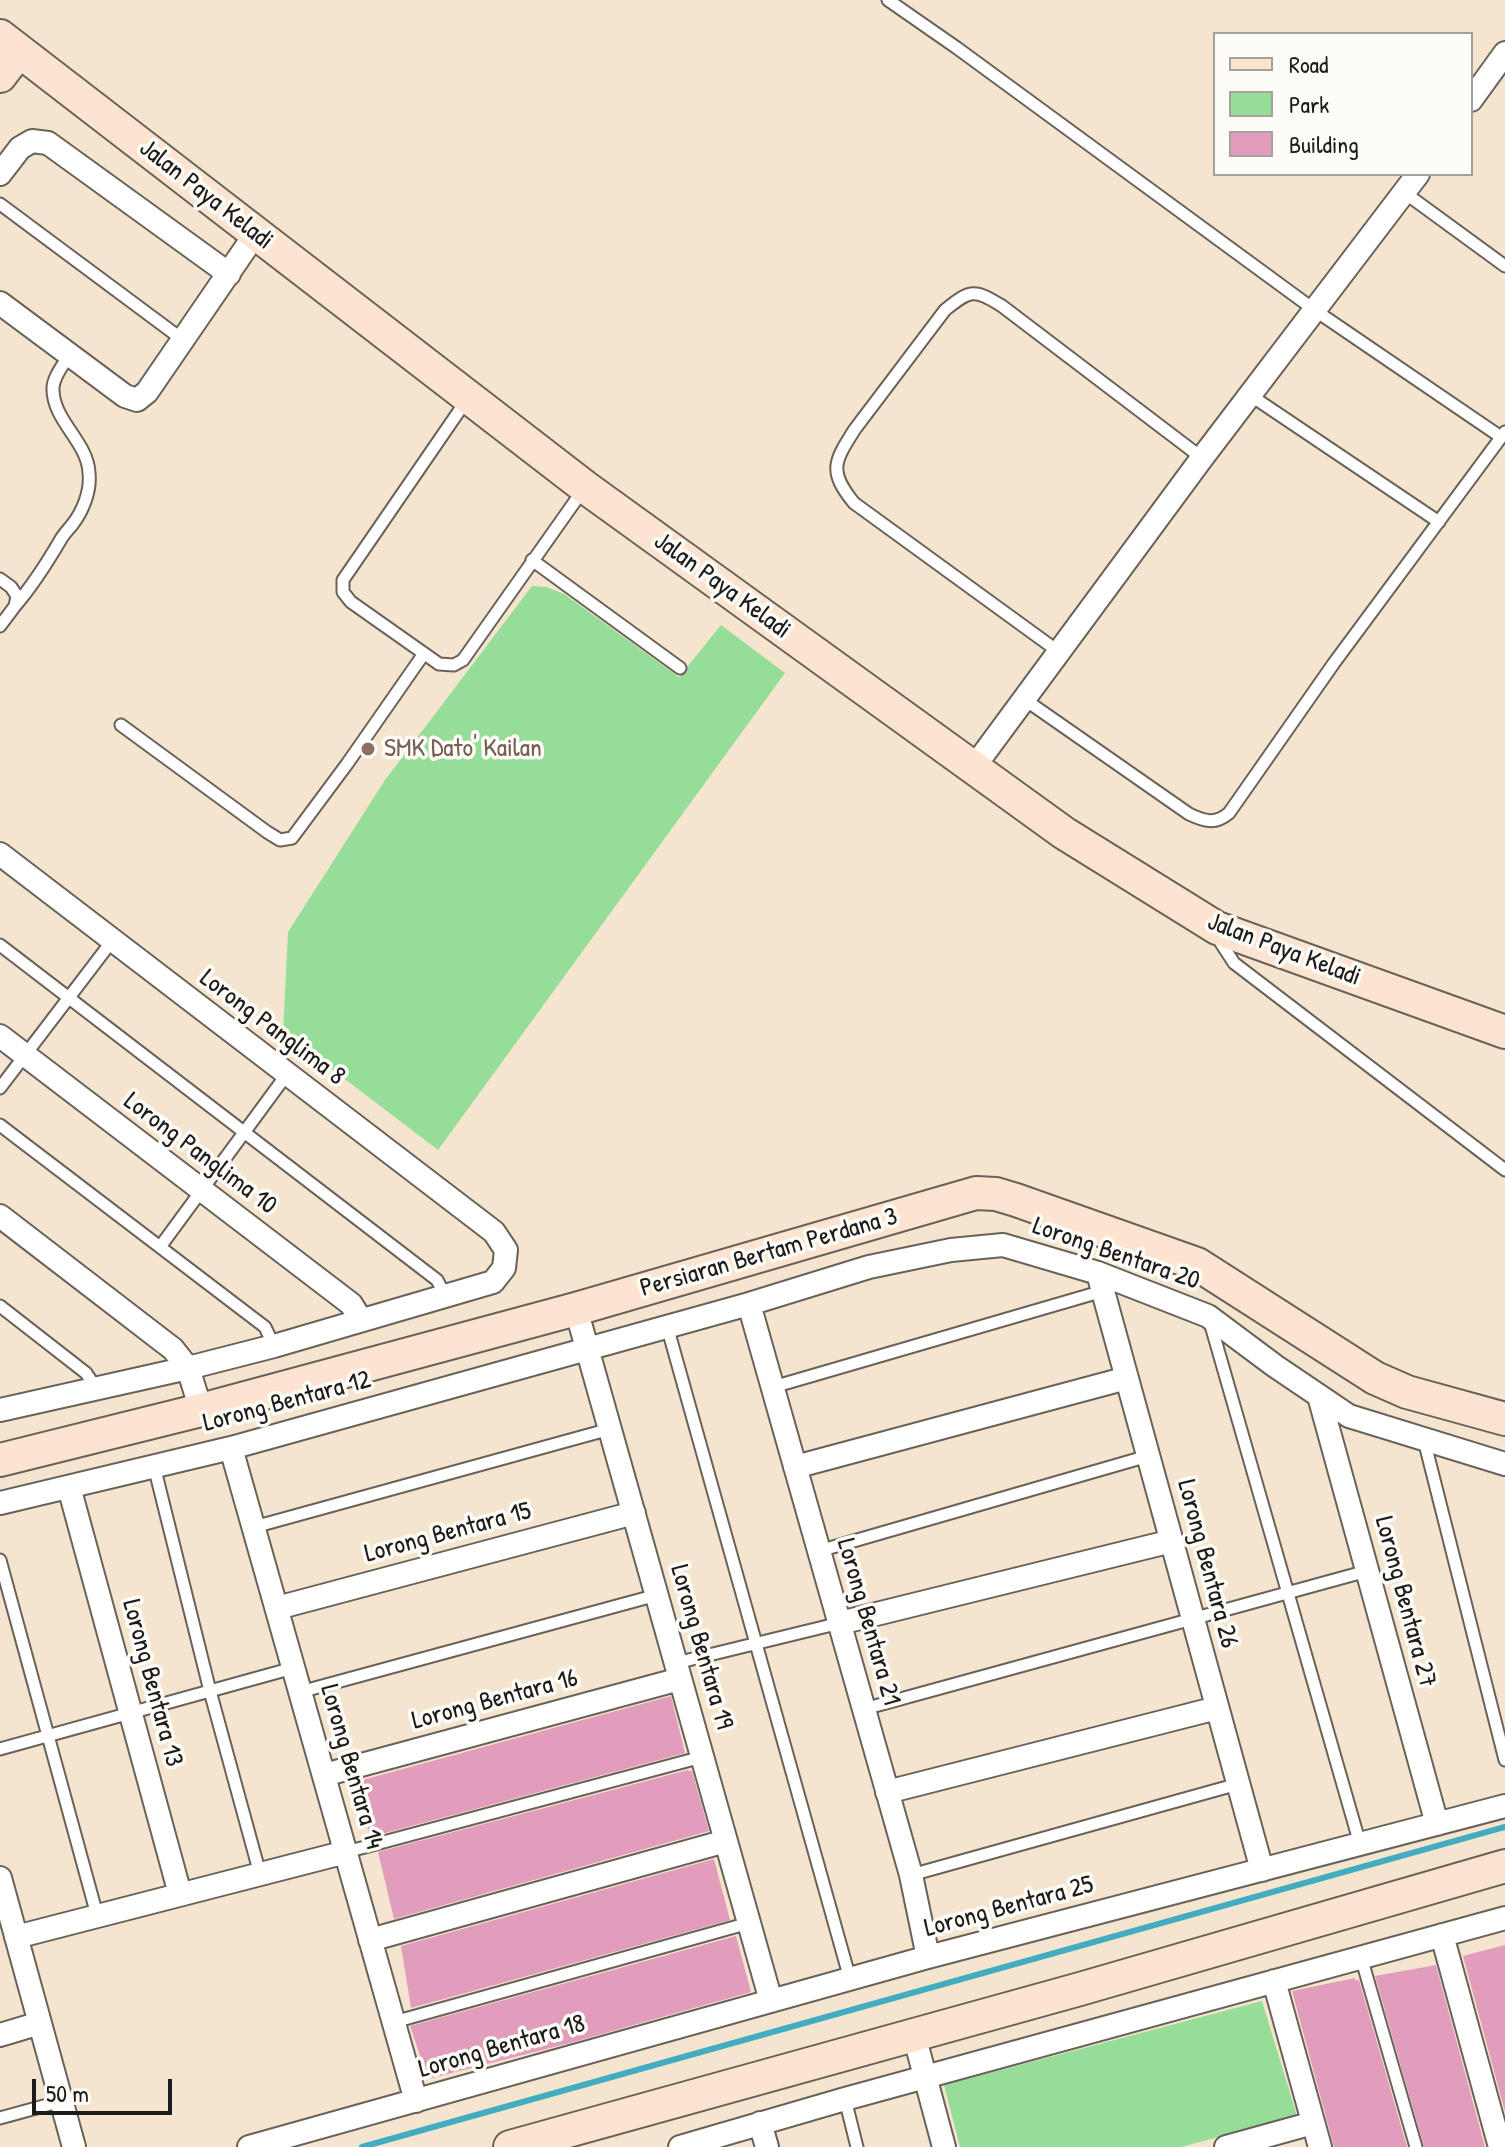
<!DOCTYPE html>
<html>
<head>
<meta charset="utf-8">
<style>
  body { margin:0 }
  #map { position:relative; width:1505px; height:2147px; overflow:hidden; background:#f6e5ce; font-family:"Patrick Hand",sans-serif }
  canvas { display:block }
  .legend { position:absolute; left:1213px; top:32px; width:260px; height:144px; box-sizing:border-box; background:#fdfcf7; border:2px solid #a3a29f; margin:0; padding:10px 14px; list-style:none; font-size:24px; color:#1c1c1c }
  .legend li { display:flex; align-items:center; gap:16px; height:40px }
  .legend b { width:40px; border:2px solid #a3a29f }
  .scale { position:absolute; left:32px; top:2079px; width:140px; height:36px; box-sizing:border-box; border:4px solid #1c1c1c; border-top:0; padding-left:10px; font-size:24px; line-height:28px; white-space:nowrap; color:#1c1c1c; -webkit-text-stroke:6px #fdfcf7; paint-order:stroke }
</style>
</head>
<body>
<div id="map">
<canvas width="1505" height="2147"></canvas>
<ul class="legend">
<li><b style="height:10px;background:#fde4d0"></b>Road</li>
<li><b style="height:22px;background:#96de98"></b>Park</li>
<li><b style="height:22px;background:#e19dbb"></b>Building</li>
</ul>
<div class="scale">50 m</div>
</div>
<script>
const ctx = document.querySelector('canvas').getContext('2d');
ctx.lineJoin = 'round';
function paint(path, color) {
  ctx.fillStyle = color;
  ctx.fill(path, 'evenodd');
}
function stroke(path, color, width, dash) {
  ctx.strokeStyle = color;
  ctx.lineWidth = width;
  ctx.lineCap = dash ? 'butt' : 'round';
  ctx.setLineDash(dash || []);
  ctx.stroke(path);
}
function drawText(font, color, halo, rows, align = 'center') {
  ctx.font = font + ' "Patrick Hand",sans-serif';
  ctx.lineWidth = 7;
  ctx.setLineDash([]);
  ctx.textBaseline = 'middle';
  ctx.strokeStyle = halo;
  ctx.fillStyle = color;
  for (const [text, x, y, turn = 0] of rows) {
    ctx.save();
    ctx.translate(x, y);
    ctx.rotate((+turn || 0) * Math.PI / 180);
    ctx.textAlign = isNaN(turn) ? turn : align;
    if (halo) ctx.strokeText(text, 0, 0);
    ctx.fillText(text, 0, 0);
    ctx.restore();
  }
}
const green = new Path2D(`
  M532,586L547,587L564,594L679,677L721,625L785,673L438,1150L283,1032L288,932L385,780Z
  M1262,2001L1297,2116L1181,2147H960L944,2085Z`);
const stream = new Path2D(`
  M362,2147L1505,1827`);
const building = new Path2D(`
  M671,1696L685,1753L370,1837L355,1782Z
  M688,1770V1771H692L709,1831L394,1919L378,1852Z
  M714,1859L730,1920L411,2008L401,1946Z
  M736,1936L751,1992L570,2043L428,2079L410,2026Z
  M1505,1945V2112L1463,1956Z
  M1436,1965L1485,2147H1424L1375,1976Z
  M1355,1978V1980H1359L1407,2147H1334L1292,1991Z`);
const lane = new Path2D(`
  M888,0L957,48L1316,311L1501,437
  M1405,193L1505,266
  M0,204L183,340
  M1250,395L1439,522
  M468,398L343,580V592L351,602L439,664L454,665L463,660L583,490
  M532,560L680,668
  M0,579L11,587L17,596L15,606L0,626
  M15,606C33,585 47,563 61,539C64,534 68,530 72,525C83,511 91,491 89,473C88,442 52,420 53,388C53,377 64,364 69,355
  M1059,652L854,503C828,471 834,462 855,429L945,310C971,289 974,289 1002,306L1202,458
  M1024,699L1189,814C1204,821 1215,825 1229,813L1334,663L1505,432
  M121,725L267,832L280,840L292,838L347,764L423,655
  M1219,936L1221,943L1234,963L1505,1170
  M0,945L437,1280L446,1297
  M0,1088L112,941
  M0,1125L265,1327L274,1346
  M160,1247L287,1074
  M0,1306L86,1373L96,1388
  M1210,1322L1360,1844
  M667,1326L850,1979
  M773,1387L1103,1291
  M1424,1440L1505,1760
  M154,1466L210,1691L260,1874
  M254,1527L610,1429
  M819,1551L1148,1456
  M0,1560L97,1915
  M676,1663L840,1623
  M300,1692L657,1595
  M864,1709L1367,1571
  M0,1749L293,1668
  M346,1852L702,1757
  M911,1875L1238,1784
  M1361,1957L1416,2147
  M394,2022L749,1923
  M845,2099L857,2147
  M0,2118L62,2101`);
const street = new Path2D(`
  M1471,100L1505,53
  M0,174L20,148L32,141L48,143L229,274
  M0,303L125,396L137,400L147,392L256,233
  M974,767L1202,458L1418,174
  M0,854L494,1232L506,1250L504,1268L493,1282L274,1346L188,1368L0,1410
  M0,1036L351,1304L361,1320
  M0,1216L173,1349L188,1368L201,1410
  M1098,1273L1262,1870
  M749,1304L911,1875L928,1957
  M576,1309L771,2001
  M1319,1396L1437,1824
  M231,1448L416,2101
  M795,1467L1127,1378
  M69,1487L180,1894
  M0,1503L231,1448L749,1304L869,1267L951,1250L1003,1245L1098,1273L1208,1316L1275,1366L1349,1416L1505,1464
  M277,1608L634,1513
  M840,1623L1172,1541
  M324,1775L680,1679
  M887,1792L1217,1708
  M0,1878L74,2147
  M1442,1935L1500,2147
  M16,1937L346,1852
  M370,1940L726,1841
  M1274,1981L1320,2147
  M0,2035L40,2023
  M914,2035L944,2147
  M760,2123L767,2147
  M249,2147L928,1957L1505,1806
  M680,2147L845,2099L1505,1918
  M1226,2147L1313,2123`);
const secondary = new Path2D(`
  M0,36L585,487L1064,833L1217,928L1505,1032
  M0,76L19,51
  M0,1460L201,1410L576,1309L976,1193L996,1194L1016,1200L1197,1264L1375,1378L1407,1392L1505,1419
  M510,2147L1080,1989L1505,1866`);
const markers = [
  [368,749,8,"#8d6e63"]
];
const streetNames = [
  ["Jalan Paya Keladi",206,195,38],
  ["Jalan Paya Keladi",722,586,36],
  ["Jalan Paya Keladi",1284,950,21],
  ["Lorong Panglima 8",272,1028,37],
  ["Lorong Panglima 10",200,1154,37],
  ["Persiaran Bertam Perdana 3",769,1253,-16],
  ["Lorong Bentara 20",1116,1254,19],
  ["Lorong Bentara 12",287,1402,-15],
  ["Lorong Bentara 15",448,1533,-15],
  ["Lorong Bentara 26",1207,1564,75],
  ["Lorong Bentara 27",1405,1602,75],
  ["Lorong Bentara 21",868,1622,74],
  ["Lorong Bentara 19",701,1647,74],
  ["Lorong Bentara 13",152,1683,75],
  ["Lorong Bentara 16",495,1700,-15],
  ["Lorong Bentara 14",351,1767,74],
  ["Lorong Bentara 25",1009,1907,-15],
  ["Lorong Bentara 18",502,2047,-16]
];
const educationNames = [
  ["SMK Dato' Kailan",384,749]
];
paint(green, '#96de98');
stroke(stream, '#43acc3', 6);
paint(building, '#e19dbb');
stroke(lane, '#68625a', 15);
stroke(street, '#68625a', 26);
stroke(secondary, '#68625a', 36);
stroke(lane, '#fff', 11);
stroke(street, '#fff', 22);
stroke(secondary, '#fde4d0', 32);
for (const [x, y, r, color] of markers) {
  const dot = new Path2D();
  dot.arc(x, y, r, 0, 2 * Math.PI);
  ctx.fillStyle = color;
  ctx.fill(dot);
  stroke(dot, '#fdfcf7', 3);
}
drawText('26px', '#1c1c1c', '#fdfcf7', streetNames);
drawText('26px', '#785e54', '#fdfcf7', educationNames, 'left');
</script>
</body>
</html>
